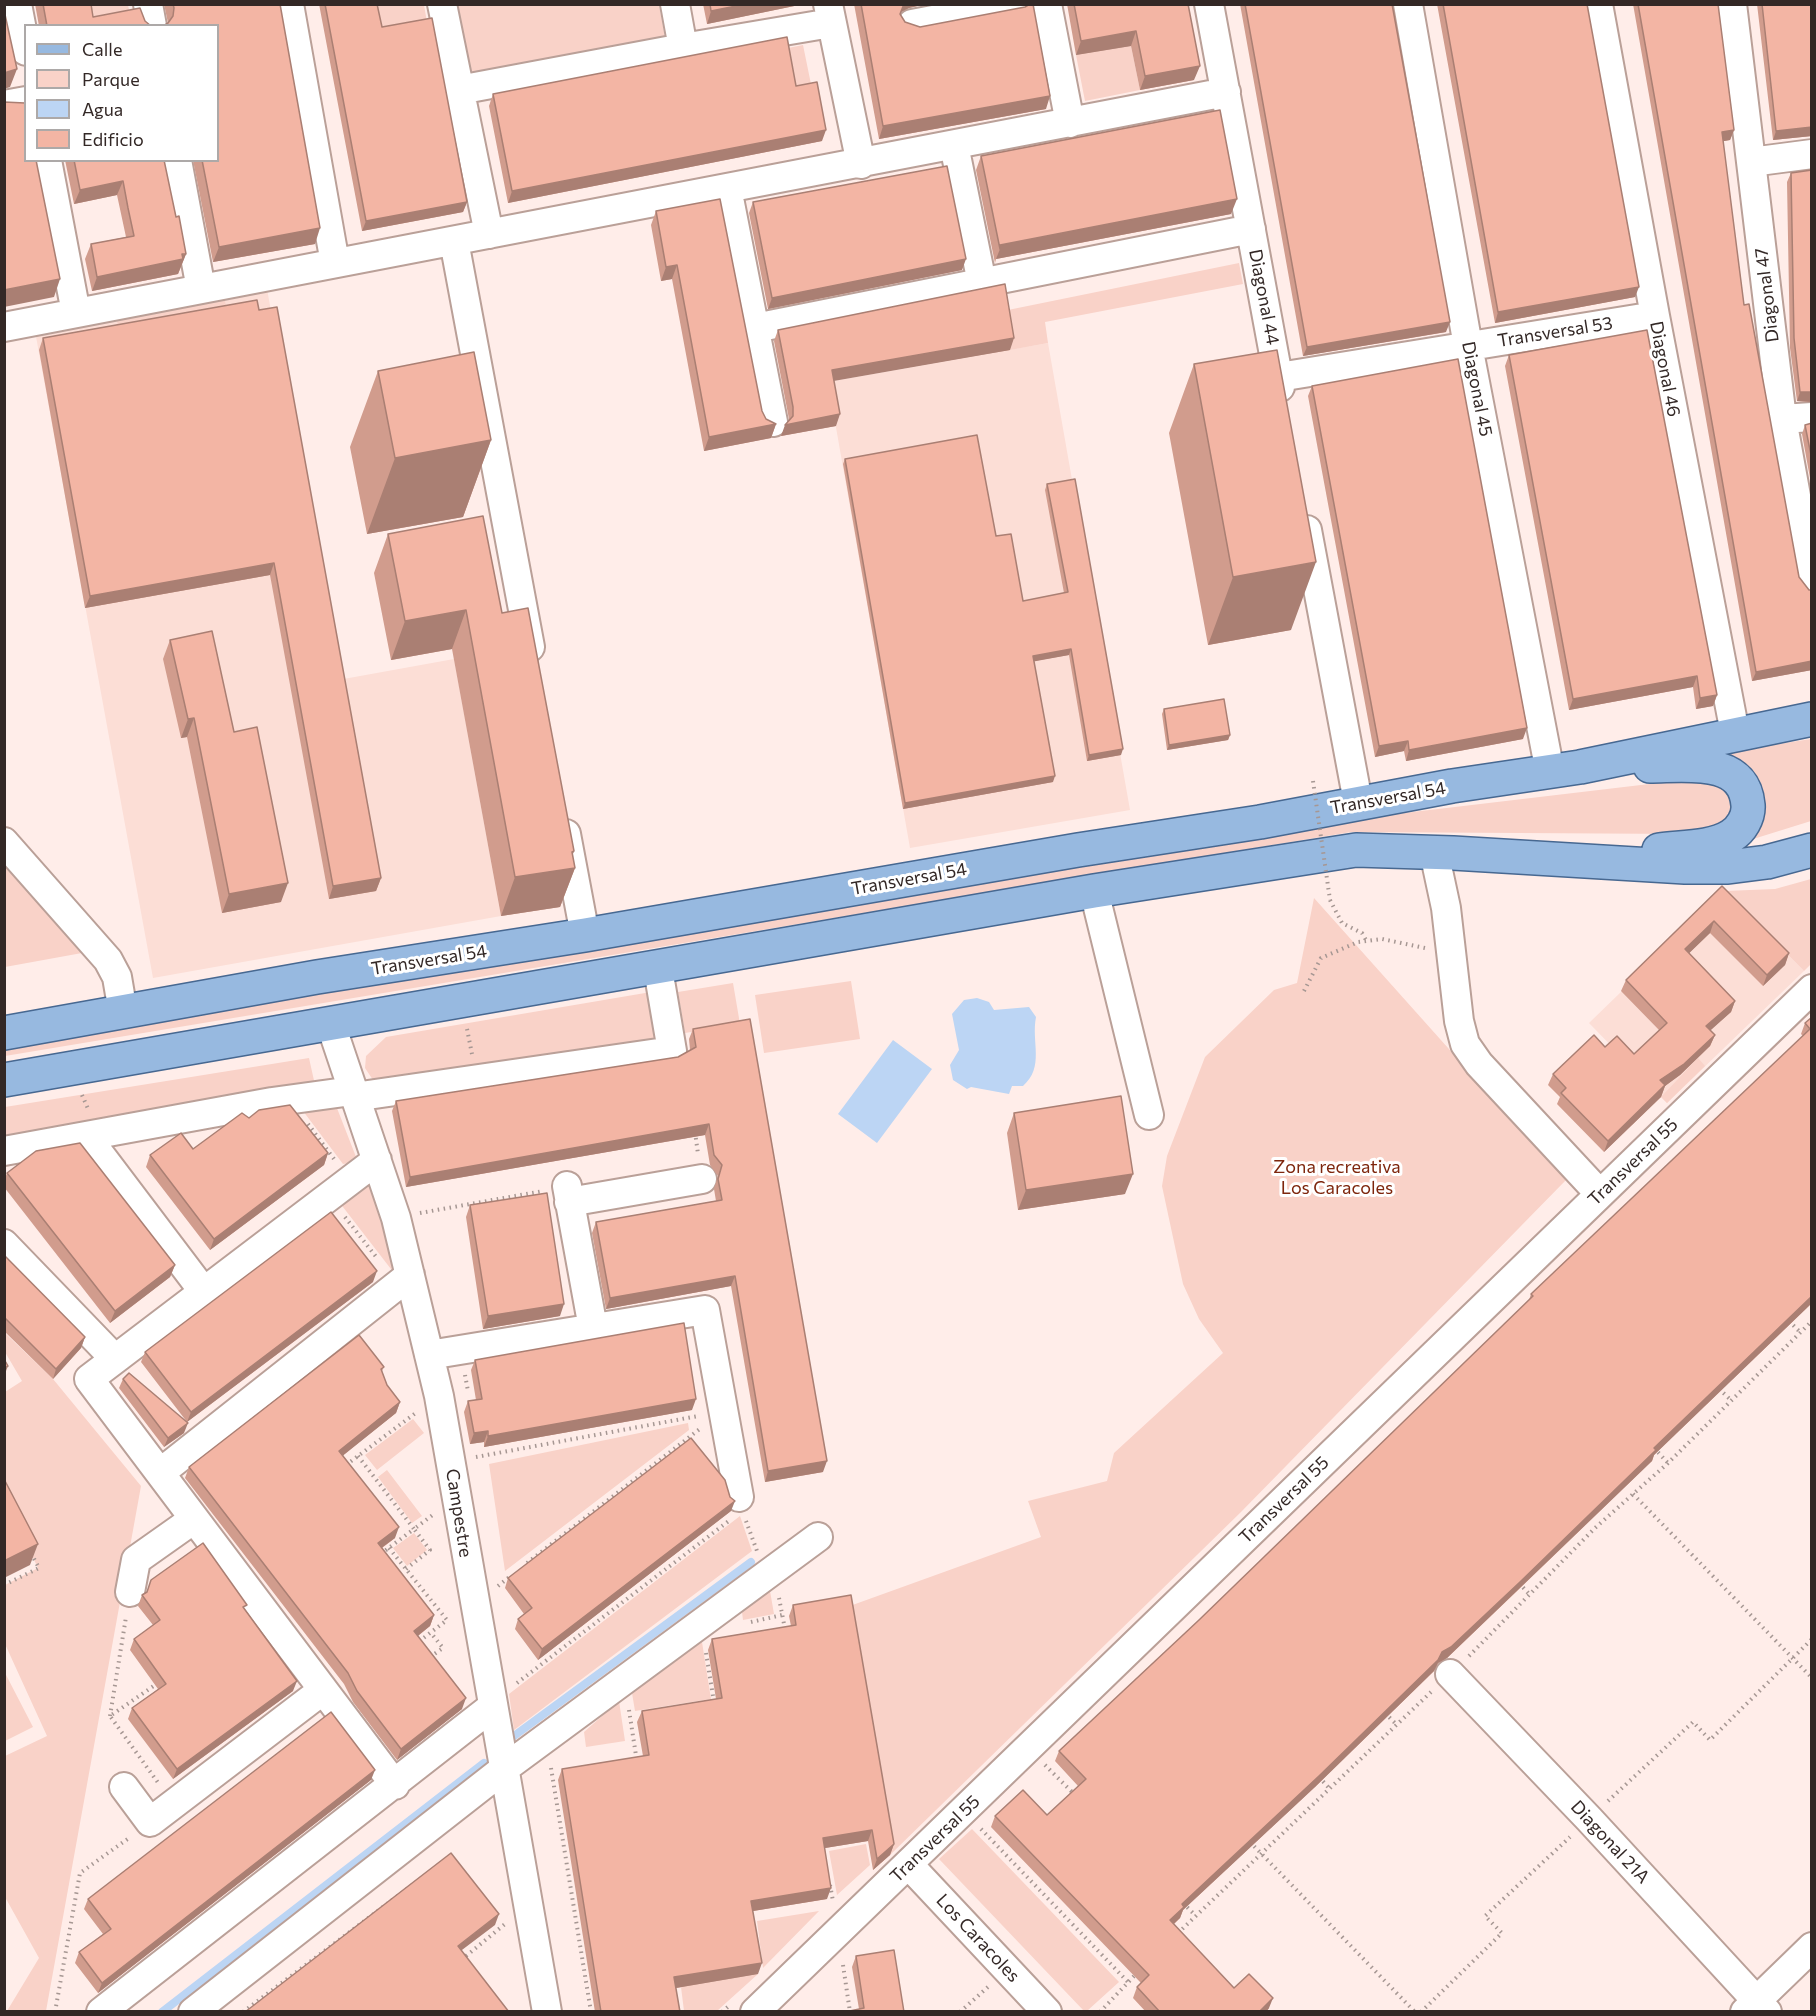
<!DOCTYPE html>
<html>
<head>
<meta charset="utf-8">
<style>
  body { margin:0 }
  #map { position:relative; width:1816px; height:2016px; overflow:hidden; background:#ffede9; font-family:Commissioner,sans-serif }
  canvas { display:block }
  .frame { position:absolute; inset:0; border:6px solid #332826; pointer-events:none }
  .legend { position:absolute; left:24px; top:24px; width:195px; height:138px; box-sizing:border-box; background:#fff; border:2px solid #ada9a8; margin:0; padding:8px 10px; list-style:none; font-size:18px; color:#332826 }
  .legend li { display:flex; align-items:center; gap:12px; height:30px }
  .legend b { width:30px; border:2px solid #ada9a8 }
</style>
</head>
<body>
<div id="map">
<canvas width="1816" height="2016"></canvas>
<div class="frame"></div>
<ul class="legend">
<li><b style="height:8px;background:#97b9e0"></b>Calle</li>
<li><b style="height:16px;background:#f9d2c8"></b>Parque</li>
<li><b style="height:16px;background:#bcd5f4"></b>Agua</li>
<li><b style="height:16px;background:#f3b5a4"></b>Edificio</li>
</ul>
</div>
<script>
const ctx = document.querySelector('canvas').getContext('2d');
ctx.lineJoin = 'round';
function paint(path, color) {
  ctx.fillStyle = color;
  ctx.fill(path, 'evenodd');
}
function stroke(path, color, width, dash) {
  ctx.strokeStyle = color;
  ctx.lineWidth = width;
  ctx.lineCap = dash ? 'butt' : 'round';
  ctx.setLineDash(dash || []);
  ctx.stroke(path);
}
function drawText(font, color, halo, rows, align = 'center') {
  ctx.font = font + ' Commissioner,sans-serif';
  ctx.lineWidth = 6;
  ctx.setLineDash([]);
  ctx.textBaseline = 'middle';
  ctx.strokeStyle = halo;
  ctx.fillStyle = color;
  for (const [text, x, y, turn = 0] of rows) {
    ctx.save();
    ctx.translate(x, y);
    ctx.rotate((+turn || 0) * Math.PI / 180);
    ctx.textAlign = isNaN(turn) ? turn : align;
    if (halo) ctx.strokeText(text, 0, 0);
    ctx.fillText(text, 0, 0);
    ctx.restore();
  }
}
const built = new Path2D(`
  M267,289L338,680L454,659L501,916L153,978L35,331Z
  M1048,343L1130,810L910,848L828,382Z
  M1725,891L1804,971L1667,1103L1589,1023Z`);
const green = new Path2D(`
  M82,5H128L132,24L86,25Z
  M372,5H424L428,28L378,38Z
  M457,5H659L665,37L470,73Z
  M803,45L813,94L792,97L783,49Z
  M1131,46L1140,90L1085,101L1076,55Z
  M1239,263L1243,284L1045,322L1048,343L1010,350L1003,311Z
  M224,297L226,306L120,336L116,316Z
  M1811,739V821L1734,845C1742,837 1752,830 1759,822C1772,804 1760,768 1739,760C1729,756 1713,758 1701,756Z
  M1717,776L1733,801L1728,822L1686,834L1351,832L5,1056V1045L1345,820Z
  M5,865L82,953L5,967Z
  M1811,879V964L1804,971L1725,891L1775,889Z
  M1314,898L1566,1180L1241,1512L890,1855L847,1607L1041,1537L1028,1501L1107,1481L1114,1453L1223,1353L1199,1319L1183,1284L1162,1186L1167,1156L1205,1057L1274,990L1297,983Z
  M851,981L860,1039L764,1053L755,995Z
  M733,983L740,1024L685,1033L678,992Z
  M651,992L662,1042L375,1083L365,1068L366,1056L386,1037Z
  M309,1058L315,1085L5,1143V1107Z
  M1698,1058L1705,1066L1667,1103L1661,1097Z
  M335,1103L358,1162L343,1164L300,1107Z
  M369,1174L400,1270L394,1273L336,1198Z
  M5,1333L53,1379L141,1486L46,2011H7L39,1958L5,1897V1756L47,1736L5,1644V1585L38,1568L5,1501V1392L22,1381L5,1352Z
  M413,1419L424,1433L377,1470L365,1455Z
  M688,1423L689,1430L505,1571L489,1464Z
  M387,1470L422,1516L412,1523L378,1477Z
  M740,1516L752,1551L514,1730L509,1694Z
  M414,1533L427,1550L407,1566L393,1548Z
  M770,1591L774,1614L743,1620L742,1612Z
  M702,1642L711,1699L635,1711L632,1693Z
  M4,1671L33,1727L5,1741H4Z
  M619,1701L625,1741L586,1747L584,1732Z
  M972,1829L1119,1982L1087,2011H1084L939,1859Z
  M866,1844L870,1865L837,1895L829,1851Z
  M819,1911L763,1968L757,1921Z
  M758,1974L717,2011H684L681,1987Z`);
const water = new Path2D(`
  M977,998L989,1002L994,1010L1029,1007L1036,1017C1031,1042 1045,1067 1023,1086H1012L1009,1094L971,1087L967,1089L953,1080L950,1065L959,1050L952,1014L964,1000Z
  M893,1040L932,1069L877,1143L838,1114Z`);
const stream = new Path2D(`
  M514,1736L751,1562
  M162,2012L484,1763`);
const path = new Path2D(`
  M1330,900L1342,923L1362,933L1366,940
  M1304,991L1321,958L1358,942L1382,939L1425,948
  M467,1029L472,1054
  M82,1095L89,1111
  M308,1124L334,1159
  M695,1132L698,1154
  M420,1213L543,1191
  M345,1217L377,1258
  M1789,1321L1800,1332
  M465,1375L468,1391
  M1719,1389L1732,1401
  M1654,1448L1668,1463
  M358,1456L414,1529L382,1553
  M476,1457L698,1416
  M346,1465L417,1412
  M1633,1494L1812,1678
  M746,1521L757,1551
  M389,1548L447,1620L417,1643
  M527,1563L701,1428
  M406,1569L430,1550L414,1529L434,1514
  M1519,1583L1530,1595
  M4,1585L39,1568L32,1555
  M498,1586L512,1575
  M779,1598L785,1629
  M751,1622L782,1615
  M706,1653L714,1702
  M1469,1656L1595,1528L1668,1463L1812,1321
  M430,1657L443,1648L431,1633
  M158,1683L110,1716L159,1784
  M517,1683L730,1520
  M629,1710L637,1762
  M1385,1713L1396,1724
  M110,1716L126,1617
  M1045,1765L1074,1794
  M551,1768L591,2012
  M1319,1777L1329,1788
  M1608,1801L1693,1722L1710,1740L1812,1639
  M981,1829L1128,1982
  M1250,1842L1415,2012
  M830,1885L833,1901
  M1183,1903L1195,1915
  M1178,1933L1431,1692
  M466,1956L505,1924
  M843,1965L850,2012
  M55,2012L80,1873L129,1838
  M243,2012L451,1856
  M722,2012L729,2006
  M960,2012L989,1986
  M1100,2012L1136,1974
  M1421,2012L1502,1933L1485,1916L1570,1837`);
const minor = new Path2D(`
  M17,4L26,51
  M148,4L152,26
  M289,4L335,263
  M442,4L489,234
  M675,4L683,48
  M828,4L861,164
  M1047,4L1070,123
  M1209,4L1280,387
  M1408,4L1468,346L1550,772
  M1598,4L1655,316L1735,733
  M1732,4L1782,419L1812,584
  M912,24L1017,4
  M459,90L683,48L831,23
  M4,105L26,101
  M954,145L982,283
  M47,160L76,313
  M177,160L201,289
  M1751,162L1812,154
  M727,188L773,422
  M454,241L530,647
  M4,327L1226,92
  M755,328L1251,229
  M1279,377L1655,316
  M1782,419L1812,417
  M1307,530L1358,802
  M566,834L585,935
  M4,842L108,960L117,977L123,1012
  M1434,852L1446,908L1459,1021L1465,1044L1479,1064L1600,1194
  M1094,891L1149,1115
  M331,1025L396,1218L439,1396L547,2012
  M354,1097L672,1051L658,969
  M86,1136L204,1292
  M4,1151L272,1102L352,1091
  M377,1160L89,1379L395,1785
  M567,1186L593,1328
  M569,1202L702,1179
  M4,1244L115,1359
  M429,1355L705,1310L739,1497
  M160,1473L410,1275
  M130,1592L136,1560L194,1519
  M1450,1674L1589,1819L1767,2012
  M124,1787L150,1822L323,1690
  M908,1864L1047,2012
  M101,2012L493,1706
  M193,2012L505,1768L818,1537
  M755,2012L1812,989
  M1745,2012L1812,1947`);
const major = new Path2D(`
  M1650,766C1685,766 1744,756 1748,805C1749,817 1741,830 1731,836C1712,848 1681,847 1659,850
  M4,1033L317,977L585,935L1078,850L1260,822L1452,786L1580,767L1812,719
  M4,1080L1094,891L1356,850L1453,853L1685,867H1728L1767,862L1812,850`);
const pathBridge = new Path2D(`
  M1313,781L1330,900`);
const wall = new Path2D(`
  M35,4H91L93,17L145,21L151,26H39Z
  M164,4H280L315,244L213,262L193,160H218V26L168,23Z
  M319,4H377L382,27L467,202L463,212L362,231Z
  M703,4H804L707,24Z
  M854,4H926L909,8L901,12L900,14L905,22L1046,109L879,139Z
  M1067,4H1188L1194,80L1140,90L1131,46L1076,55Z
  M1240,4H1392L1446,332L1303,356Z
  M1437,4H1587L1635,297L1495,323Z
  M1633,4H1718L1734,130L1730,140L1723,141L1744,305L1799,577L1809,590H1812V670L1752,681Z
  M1757,4H1812V136L1773,140Z
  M796,86L822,141L508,203L489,106L493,94Z
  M981,156L1231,214L996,259L995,263L976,170Z
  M65,160H164L176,217L186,254L178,274L92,291L85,259L91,244L126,237L117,195L74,204Z
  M1812,170V402L1797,401L1790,348L1787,182L1791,173Z
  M753,202L962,270L768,309L749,213Z
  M656,211L766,419L776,424L771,438L704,451L672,279L661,281L651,225Z
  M257,300L381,878L376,891L329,899L270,575L85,608L39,350L43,338Z
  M778,330L1010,350L834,380L836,426L781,436L789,419L774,341Z
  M1509,355L1717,695L1713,706L1696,709L1693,687L1569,710L1505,366Z
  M1194,364L1291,630L1208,645L1169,433Z
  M378,371L491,440L463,517L367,534L350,447Z
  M1312,386L1523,739L1406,761L1404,751L1375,757L1308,396Z
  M1812,423V489L1802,434L1805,425Z
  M845,459L1023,601L1064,593L1045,490L1047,484L1121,755L1087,761L1069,655L1034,661L1053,782L903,809L843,464Z
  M388,534L502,613L574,851L572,856L575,868L560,907L501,916L452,649L391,660L374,573Z
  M170,640L281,902L222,913L187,737L181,738L163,659Z
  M1164,709L1230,735L1228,740L1167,750L1162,714Z
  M1722,886L1789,953L1785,965L1763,986L1710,933L1689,953L1735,1001L1731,1012L1710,1030L1715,1035L1710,1046L1680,1075L1665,1086L1661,1097L1604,1152L1557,1104L1560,1097L1548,1085L1553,1074L1605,1047L1634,1054L1659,1030L1621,991L1626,980Z
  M1812,1017V1303L1654,1455L1652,1461L1516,1592L1447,1658L1438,1663L1434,1671L1315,1787L1183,1910L1180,1918L1174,1924L1234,1988L1269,2008L1266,2012H1146L1133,1998L1137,1987L1141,1983L991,1827L995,1816L1047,1815L1078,1786L1055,1761L1059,1751L1199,1620L1529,1300L1531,1294L1803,1036L1801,1034L1805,1023Z
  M693,1029L823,1472L765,1482L731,1286L606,1309L592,1233L596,1222L716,1201L714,1189L718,1176L710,1165L705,1135L406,1187L392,1111L396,1101L678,1057L690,1050L689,1039Z
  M1014,1113L1125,1194L1018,1210L1007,1133Z
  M249,1118L328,1153L324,1165L210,1250L146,1167L150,1155L193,1149Z
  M7,1173L175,1265L170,1277L110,1323L4,1187V1181Z
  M470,1205L560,1316L483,1329L466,1217Z
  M4,1255L85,1337L81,1348L53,1379L4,1331Z
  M373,1282L187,1422L141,1362L145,1352Z
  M475,1360L692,1410L484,1447V1442L470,1444L464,1412L468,1401L476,1400L471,1370Z
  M384,1367L382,1371L387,1385L400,1402L396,1413L343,1455L395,1538L382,1548L434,1615L430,1626L418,1636L462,1709L397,1760L353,1702L344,1684L185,1478L189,1467Z
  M123,1379L184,1433L164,1447L119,1388Z
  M731,1511L538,1660L515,1629L518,1619L524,1614L505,1588L508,1578Z
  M142,1595L245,1610L293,1691L173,1779L128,1719L132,1708L158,1689L130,1650L134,1639L153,1625L138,1606Z
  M793,1605L894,1844L890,1855L873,1870L868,1841L825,1848L827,1899L753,1911L758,1974L676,1988L680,2012H595L558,1780L562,1769L643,1756L637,1722L642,1711L716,1699L708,1650L712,1639L791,1626L789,1616Z
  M371,1780L98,1993L75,1963L79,1952L103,1934L84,1909L88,1899Z
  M856,1956L904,2012L859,2009L852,1967Z`);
const shadedWall = new Path2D(`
  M746,4H804L707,24L711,11Z
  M904,4H926L909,8L901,12Z
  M1136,31L1131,46L1076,55L1081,41Z
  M1200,66L1194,80L1140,90L1145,76Z
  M17,69L10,87L4,89V73Z
  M1050,96L1046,109L879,139L883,126Z
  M1812,127V136L1773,140L1776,131Z
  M826,130L822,141L508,203L512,191Z
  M1734,130L1730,140L1719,142L1722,132Z
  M123,181L117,195L74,204L80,190Z
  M1237,199L1231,214L996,259L1000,249V245Z
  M467,202L463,212L362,231L366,221Z
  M320,228L315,244L213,262L219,247Z
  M186,254L178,274L92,291L97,277Z
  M966,259L962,270L768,309L772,298Z
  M677,265L672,279L661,281L666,267Z
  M60,279L54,297L4,307V290Z
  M1639,287L1635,297L1495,323L1498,312Z
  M1450,322L1446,332L1303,356L1307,347Z
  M1014,338L1010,350L828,382L832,370Z
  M1800,392H1812V402L1797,401Z
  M840,414L836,426L781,436L785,425Z
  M776,424L771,438L704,451L709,437Z
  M491,440L463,517L367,534L395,458Z
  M1316,562L1291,630L1208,645L1233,577Z
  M274,563L270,575L85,608L90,596Z
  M466,610L452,649L391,660L405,621Z
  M1071,649L1069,655L1031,662L1033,656Z
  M1812,661V670L1752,681L1756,672Z
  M1697,676L1693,687L1569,710L1573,699Z
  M1717,695L1713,706L1696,709L1700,698Z
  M194,718L187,737L181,738L188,719Z
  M1527,728L1523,739L1406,761L1409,750Z
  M1230,735L1228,740L1167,750L1169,745Z
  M1408,741L1404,751L1375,757L1379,746Z
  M1123,749L1121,755L1087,761L1089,755Z
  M1055,776L1053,782L903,809L905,803Z
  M574,851L567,869L575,868L560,907L501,916L515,877Z
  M381,878L376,891L329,899L333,886Z
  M288,883L281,902L222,913L229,894Z
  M1714,921L1710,933L1681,961L1685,949Z
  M1789,953L1785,965L1763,986L1767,975Z
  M1735,1001L1731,1012L1702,1038L1706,1026Z
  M1715,1035L1710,1046L1680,1075L1665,1086L1661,1097L1604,1152L1608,1141L1660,1080Z
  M709,1124L705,1135L406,1187L410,1177Z
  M328,1153L324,1165L210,1250L214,1239Z
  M1133,1174L1125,1194L1018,1210L1026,1190Z
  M175,1265L170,1277L110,1323L115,1311Z
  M377,1271L373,1282L187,1422L191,1412Z
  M735,1276L731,1286L606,1309L610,1298Z
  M1812,1296V1303L1654,1455L1652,1461L1447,1658L1438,1663L1434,1671L1315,1787L1183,1910L1180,1918L1166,1931L1170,1920L1182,1904L1442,1652Z
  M564,1304L560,1316L483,1329L488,1316Z
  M85,1337L81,1348L53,1379L56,1369Z
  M8,1366L4,1376V1368Z
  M696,1399L692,1410L484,1447L488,1436Z
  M400,1402L396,1413L335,1462L339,1451Z
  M188,1423L184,1433L164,1447L168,1438Z
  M488,1431L484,1442L470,1444L474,1433Z
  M827,1461L823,1472L765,1482L768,1471Z
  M735,1501L731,1511L538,1660L542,1649Z
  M399,1527L395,1538L373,1554L378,1543Z
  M38,1544L30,1565L4,1578V1561Z
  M434,1615L430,1626L410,1642L414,1631Z
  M297,1681L293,1691L173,1779L177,1769Z
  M466,1698L462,1709L397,1760L401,1749Z
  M375,1770L371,1780L98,1993L102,1983Z
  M872,1830L868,1841L819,1849L823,1838Z
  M894,1844L890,1855L873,1870L877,1859Z
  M831,1888L827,1899L747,1912L751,1901Z
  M499,1914L495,1925L454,1956L458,1946Z
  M762,1963L758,1974L670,1989L674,1977Z
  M1273,1998L1269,2008L1266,2012H1259Z`);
const building = new Path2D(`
  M43,4H91L93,17L140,8L145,21L151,26H47Z
  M173,4H280L320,228L219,247L202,160H218V26H163L168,23L173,16L174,8Z
  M325,4H377L382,27L432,18L467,202L366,221Z
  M710,4H746L711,11Z
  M861,4H904L900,14L905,22L920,27L1025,7L1030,4H1033L1050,96L883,126Z
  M1074,4H1188L1200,66L1145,76L1136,31L1081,41Z
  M1245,4H1392L1450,322L1307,347Z
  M1443,4H1587L1639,287L1498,312Z
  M1638,4H1718L1734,130L1722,132L1744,305L1749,304L1799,577L1809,590H1812V661L1756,672Z
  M1762,4H1812V127L1776,131Z
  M4,10L17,69L4,73Z
  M787,37L796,86L817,82L826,130L512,191L493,94Z
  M4,102L25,103L26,160H36L60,279L4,290Z
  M1220,110L1237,199L1000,245V249L981,156Z
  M74,160H164L176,217L179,216L186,254H182L183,259L97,277L91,244L134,236L128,208L123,181L80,190Z
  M947,166L966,259L772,298L753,202Z
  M1812,170V392H1800L1794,338L1791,173Z
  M720,199L762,411L766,419L776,424L709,437L677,265L666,267L656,211Z
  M1005,284L1014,338L832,370L840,414L785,425L793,416V407L778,330Z
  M257,300L259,310L277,307L381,878L333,886L274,563L90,596L43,338Z
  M1647,330L1717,695L1700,698L1697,676L1573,699L1509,355Z
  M1277,350L1316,562L1233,577L1194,364Z
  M474,352L491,440L395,458L378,371Z
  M1458,359L1527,728L1409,750L1408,741L1379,746L1312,386Z
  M1812,423V460L1805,425Z
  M977,435L996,536L1011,534L1023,601L1068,592L1047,484L1075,479L1123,749L1089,755L1071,649L1033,656L1055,776L905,803L845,459Z
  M483,516L502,613L528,608L574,851L572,852L575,868L515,877L466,610L405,621L388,534Z
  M212,631L234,732L257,727L288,883L229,894L194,718L188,719L170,640Z
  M1224,699L1230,735L1169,745L1164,709Z
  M1722,886L1789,953L1767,975L1714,921L1685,949L1735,1001L1706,1026L1715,1035L1684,1064L1660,1080L1665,1085L1608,1141L1561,1093L1566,1088L1553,1074L1594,1035L1605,1047L1617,1036L1634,1054L1667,1023L1626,980Z
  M1812,1017V1296L1654,1448L1656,1450L1520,1582L1451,1647L1442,1652L1438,1660L1319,1776L1182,1904L1184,1907L1170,1920L1234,1988L1249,1974L1273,1998L1259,2012H1160L1137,1987L1149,1975L995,1816L1023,1790L1047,1815L1086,1779L1059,1751L1199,1620L1533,1296L1531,1294L1810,1029L1805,1023Z
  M750,1019L827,1461L768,1471L735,1276L610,1298L596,1222L722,1200L718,1179L722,1165L714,1155L709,1124L410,1177L396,1101L678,1057L696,1047L693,1029Z
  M1121,1096L1133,1174L1026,1190L1014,1113Z
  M290,1105L328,1153L214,1239L150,1155L181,1133L193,1149L242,1113L249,1118L259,1110Z
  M80,1143L175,1265L115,1311L7,1173L36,1151Z
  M547,1193L564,1304L488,1316L470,1205Z
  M331,1212L377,1271L191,1412L145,1352Z
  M4,1255L85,1337L56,1369L4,1317Z
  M684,1323L696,1399L488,1436V1431L474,1433L468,1401L482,1399L475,1360Z
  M359,1335L384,1367L381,1369L387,1385L400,1402L339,1451L399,1527L378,1543L434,1615L414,1631L466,1698L401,1749L357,1691L348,1673L189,1467Z
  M4,1359L8,1366L4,1368Z
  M129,1373L188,1423L168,1438L123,1379Z
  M691,1438L725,1480L730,1497L735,1501L542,1649L518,1619L532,1608L508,1578Z
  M4,1479L38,1544L4,1561Z
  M203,1543L247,1605L243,1607L297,1681L177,1769L132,1708L166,1684L134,1639L160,1620L142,1595L147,1592L151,1580Z
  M851,1595L894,1844L877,1859L872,1830L823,1838L831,1888L751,1901L762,1963L674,1977L680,2012H601L562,1769L649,1755L642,1711L722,1698L712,1639L796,1625L793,1605Z
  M331,1712L375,1770L102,1983L79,1952L111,1929L88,1899Z
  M451,1853L499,1914L458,1946L509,2012H245Z
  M894,1950L904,2012H845L864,2008L856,1956Z`);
const streetNames = [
  ["Diagonal 47",1767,295,-97],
  ["Diagonal 44",1264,297,79],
  ["Transversal 53",1555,332,-9],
  ["Diagonal 46",1665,369,79],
  ["Diagonal 45",1477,389,79],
  ["Transversal 54",1388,798,-10],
  ["Transversal 54",909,879,-10],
  ["Transversal 54",429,960,-9],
  ["Transversal 55",1633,1162,-44],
  ["Transversal 55",1284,1500,-44],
  ["Campestre",459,1513,81],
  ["Transversal 55",935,1839,-44],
  ["Diagonal 21A",1610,1842,47],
  ["Los Caracoles",978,1938,47]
];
const parkNames = [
  ["Zona recreativa",1337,1167],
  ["Los Caracoles",1337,1188]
];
paint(built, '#fcded6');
paint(green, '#f9d2c8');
paint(water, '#bcd5f4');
stroke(stream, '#bcd5f4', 8);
stroke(minor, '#baa098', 32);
stroke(major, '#476891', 36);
stroke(path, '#a69793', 4, [1.5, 4.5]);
stroke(minor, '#fff', 28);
stroke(major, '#97b9e0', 33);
stroke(pathBridge, '#a69793', 4, [1.5, 4.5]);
paint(wall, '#d19c8d');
paint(shadedWall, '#aa7f73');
paint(building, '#f3b5a4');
stroke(building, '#aa7f73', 1.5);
drawText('18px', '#332826', '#fff', streetNames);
drawText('18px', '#7e260d', '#fff', parkNames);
</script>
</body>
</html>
